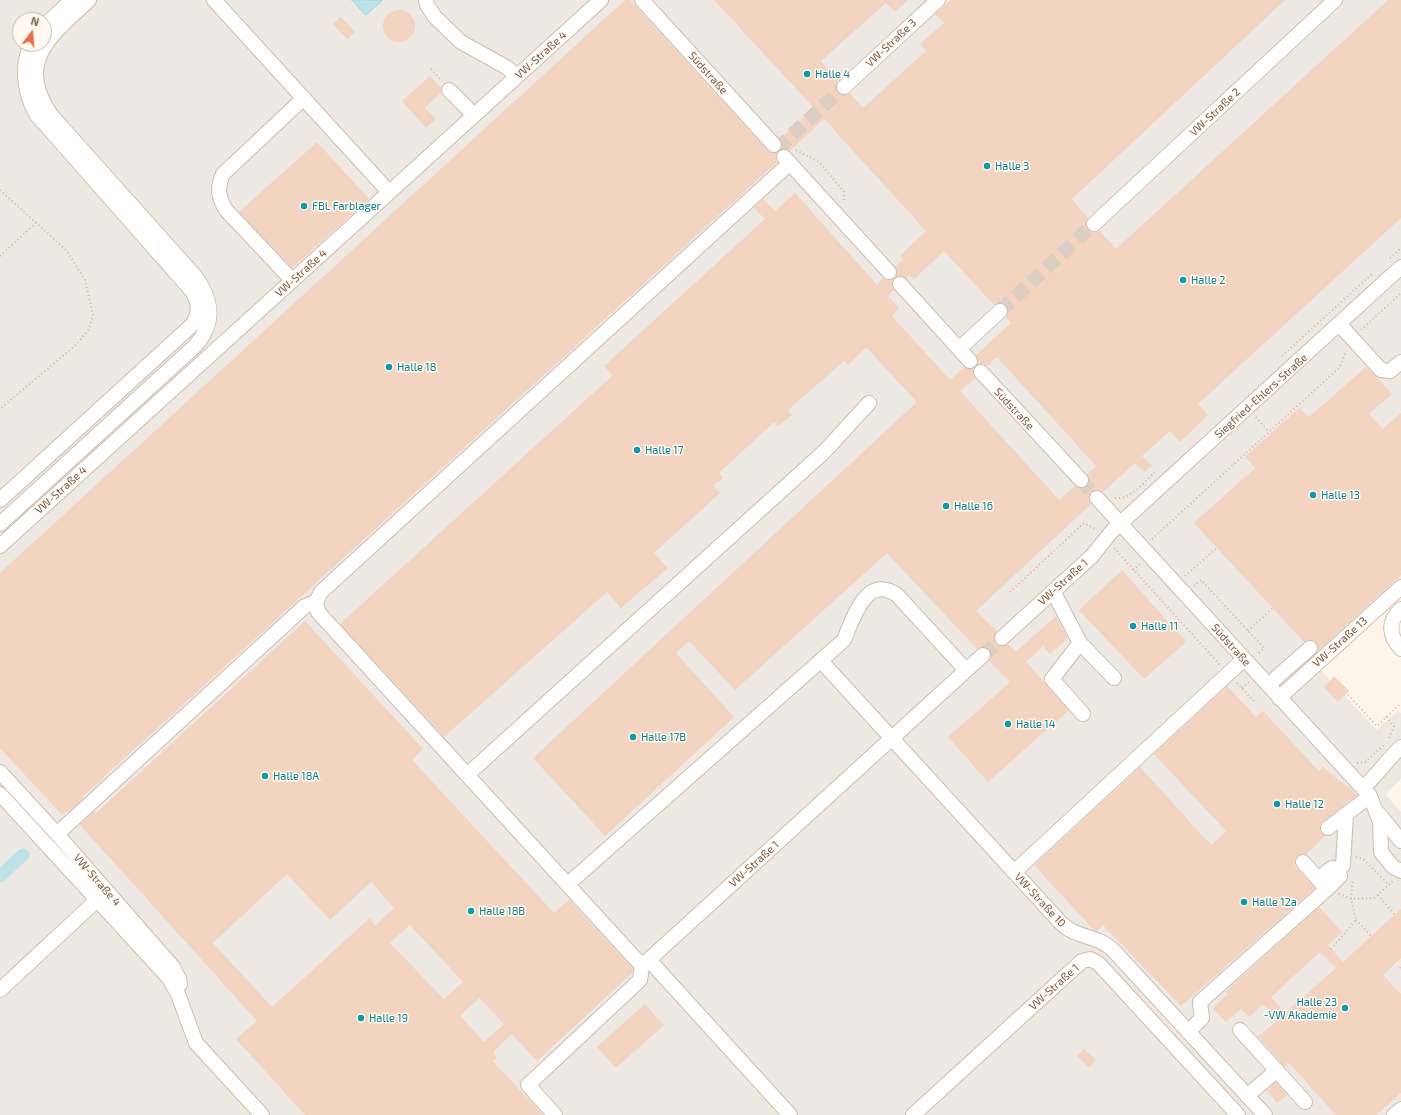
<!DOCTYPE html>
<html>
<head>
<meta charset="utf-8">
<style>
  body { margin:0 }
  #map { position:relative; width:1401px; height:1115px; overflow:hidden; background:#fdf5ea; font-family:"Exo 2",sans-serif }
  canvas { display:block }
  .north { position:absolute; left:12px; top:12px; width:40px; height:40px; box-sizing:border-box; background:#fff9f1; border:1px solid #c9baaf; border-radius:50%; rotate:16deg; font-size:11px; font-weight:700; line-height:16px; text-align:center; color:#795b4c }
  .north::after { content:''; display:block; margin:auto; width:14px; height:18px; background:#e86d4e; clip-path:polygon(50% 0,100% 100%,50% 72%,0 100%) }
</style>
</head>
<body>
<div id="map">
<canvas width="1401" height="1115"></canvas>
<div class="north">N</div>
</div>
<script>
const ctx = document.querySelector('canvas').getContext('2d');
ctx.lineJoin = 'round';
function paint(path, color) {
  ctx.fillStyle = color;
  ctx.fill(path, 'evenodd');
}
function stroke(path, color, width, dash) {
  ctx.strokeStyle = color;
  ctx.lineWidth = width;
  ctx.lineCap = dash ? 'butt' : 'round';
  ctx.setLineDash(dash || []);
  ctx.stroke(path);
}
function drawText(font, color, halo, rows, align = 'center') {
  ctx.font = font + ' "Exo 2",sans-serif';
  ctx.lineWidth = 3;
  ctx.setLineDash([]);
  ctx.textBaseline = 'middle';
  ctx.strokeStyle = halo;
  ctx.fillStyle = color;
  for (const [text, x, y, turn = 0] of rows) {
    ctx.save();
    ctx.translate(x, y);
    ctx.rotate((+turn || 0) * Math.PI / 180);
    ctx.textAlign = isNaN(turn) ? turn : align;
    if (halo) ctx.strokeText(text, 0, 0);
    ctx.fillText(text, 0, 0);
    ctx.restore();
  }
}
const industrial = new Path2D(`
  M0,0H1401V597L1321,670L1330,681L1334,676L1349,691L1345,696L1377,730L1398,710L1401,713V779L1385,794L1401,812V1115H0ZM20,20H44V44H20Z`);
const water = new Path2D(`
  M352,0H383L366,15Z`);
const canal = new Path2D(`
  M0,876L23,855`);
const building = new Path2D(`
  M625,0H630L768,151L772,153H777L776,158L777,162L82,797L83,799L68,812L67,811L62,815L0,748V573Z
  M714,0H908L895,12L886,3L821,61L838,81L836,85L838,92L842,95L850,93L863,108L926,51L920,44L944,23L935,14L950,0H1285L1072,199L1088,218L1086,222L1088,229L1092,232L1099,230L1116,249L1388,0H1401V218L1198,404L1208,415L1180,442L1170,431L1142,456L1152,466L1144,472L1135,463L1103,492L1099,490L1092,492L1089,496L1091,504L976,611L997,631L994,639L996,644L1003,646L1008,644L1016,652L1056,616L1068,638L1050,654L1043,646L1026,662L1069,710L988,782L948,737L1010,682L989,661L991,654L989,649L982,647L977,649L887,553L735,690L689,641L676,653L734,717L605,836L533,758L917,402L866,347L848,365L844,361L788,410L792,415L778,426L774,422L719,473L723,478L713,486L720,493L654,553L668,568L621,608L607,592L444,737L340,624L613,375L604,366L765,219L754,208L763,199L775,211L795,193L877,285L883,278L887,280L893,279L892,285L894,290L888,296L899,308L892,316L950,380L964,367L968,369H973V373L975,378L960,391L1059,500L1075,486L1082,488L1087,486L1089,479L1087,474L1096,466L997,357L987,366L983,364H978V360L976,355L1011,323L1006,317L1008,310L1006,305L998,303L994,305L944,251L914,279L909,275L906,278L902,276L896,277L897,271L895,266L903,260L900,256L926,231L824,119L790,151L781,149L782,144L780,139L814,108Z
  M383 26a16 16 0 1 1 32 0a16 16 0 1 1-32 0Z
  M341,17L355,32L347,39L333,24Z
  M430,76L441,88V93L425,108L436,119L426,128L402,101Z
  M317,142L369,199L292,268L239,212Z
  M1366,367L1392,394L1369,414L1383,429L1401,413V575L1318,651V647L1316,642L1309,640L1304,642L1194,523L1255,468L1245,457L1299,408L1309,417Z
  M1122,570L1186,642L1144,679L1079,610Z
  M305,621L423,749L412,760L554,913L569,900L633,969V972L537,1061L512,1034L493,1052L497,1058L493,1061L543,1115H305L236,1039L257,1021L80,825L94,811L96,813ZM287,874L330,920L371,882L394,908L375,926L370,918L272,1007L213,943ZM410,925L463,982L444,999L390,943ZM479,998L504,1024L484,1042L460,1016Z
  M1334,676L1349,691L1338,702L1324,687Z
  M1227,686L1256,717L1263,711L1319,771L1323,767L1357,795L1323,822L1320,829L1325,836L1306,854H1301L1295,859L1294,865L1315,888L1181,1006L1103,925L1097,931L1094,930L1034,865L1140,767L1211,845L1226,831L1154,754Z
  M1319,907L1342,932L1328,945L1343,962L1401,909V958L1383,975L1401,994V1093L1376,1115H1336L1289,1063L1285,1067L1258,1037L1278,1020L1263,1004L1249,1017L1241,1009L1226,1022L1213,1008L1228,994L1225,992ZM1320,952L1336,968L1285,1013L1271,997Z
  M645,1004L664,1025L616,1068L597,1047Z
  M1084,1049L1096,1060L1089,1068L1077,1056Z
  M1276,1082L1287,1095L1277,1103L1267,1090Z`);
const minorTunnel = new Path2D(`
  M777,149L844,87
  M1000,311L1094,224
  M1081,480L1097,498
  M983,655L1002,638`);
const path = new Path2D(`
  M431,69L441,80
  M796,150L819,162L844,192V203
  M0,190L67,251L85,280L93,315L89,329L77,344L0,409
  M0,256L37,222
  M1390,258L1401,248
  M1361,330L1401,293
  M1282,356L1372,274
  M1256,417L1269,432
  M1115,498C1131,500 1144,482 1155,472
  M1152,539L1340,367L1346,351
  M1114,548L1220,665
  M1133,570L1140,564
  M1185,576L1217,548
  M1194,586L1201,580L1264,648L1257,655
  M1010,592L1084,523L1097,530
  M1248,631L1273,608
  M1237,683L1256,703
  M1242,688L1249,682
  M1348,695L1377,726L1401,703
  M1386,717L1394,726L1388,740
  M1357,763L1365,762L1384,745
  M1356,857L1363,859L1389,885
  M1339,894L1351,899L1374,898L1393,881
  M1378,895L1395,915
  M1356,920L1371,936
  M1331,949L1356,920L1351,899L1353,880
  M1400,968L1401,966`);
const minor = new Path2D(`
  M214,0L389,192
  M426,0L427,5L435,17L461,42L506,67L517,76
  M642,0L774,145
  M44,26L72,0
  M844,87L938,0
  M449,90L474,115
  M784,157L889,272
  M1094,224L1335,0
  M292,280L226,210C218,197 217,188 223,174L304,98
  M900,284L970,361
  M1339,324L1381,370L1390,371L1401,362
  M959,349L1000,311
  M981,372L1081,480
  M1097,498L1370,796L1380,822L1381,852L1393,867L1401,871
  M0,500L192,325C200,314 200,303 192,291L36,114C24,92 21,67 31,44
  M0,524L195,346C216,323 212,299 195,276L51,115C14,62 52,34 89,0
  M0,546L601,0
  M1053,591L1080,643L1114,678
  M1401,609C1387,622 1389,636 1401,649
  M1002,638L1092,556L1112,531L1401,267
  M1080,643L1052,679L1083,714
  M821,661L1060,922C1076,939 1096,934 1113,950L1265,1115
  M1268,685L1310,648
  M1279,698L1401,587
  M0,772L57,834L173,967L179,979L180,984
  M467,775L825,451L869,403
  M1363,788C1377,775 1387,760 1401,747
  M0,794L168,977L178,994L196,1043L262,1115
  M1379,814L1401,841
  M1328,828L1370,796
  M57,834L305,606L316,602
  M1338,870L1343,865L1346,814
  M1014,872L1244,659
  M1318,879L1332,868L1338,870L1340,876L1327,889
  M568,884L844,640C853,619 866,573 897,595L966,670
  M649,960L790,1115
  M642,966L318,612L316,602L321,592L790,163
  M0,990L97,900
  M1240,1030L1305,1102
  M1188,1032L1202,1018L1200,1002L1327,889L1303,862
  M1247,1096L1277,1070
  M555,1115L528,1085L640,980L642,966L983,655
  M913,1115L1082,961L1090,959L1098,963L1238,1115
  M1394,1115L1401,1109`);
const markers = [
  [807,74,4,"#0f9aa8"],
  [987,166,4,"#0f9aa8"],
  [304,206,4,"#0f9aa8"],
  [1183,280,4,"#0f9aa8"],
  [389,367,4,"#0f9aa8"],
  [637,450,4,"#0f9aa8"],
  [1313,495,4,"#0f9aa8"],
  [946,506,4,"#0f9aa8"],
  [1133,626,4,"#0f9aa8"],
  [1008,724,4,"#0f9aa8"],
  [633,737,4,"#0f9aa8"],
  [265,776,4,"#0f9aa8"],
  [1277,804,4,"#0f9aa8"],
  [1244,902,4,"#0f9aa8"],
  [471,911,4,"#0f9aa8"],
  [1345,1008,4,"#0f9aa8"],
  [361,1018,4,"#0f9aa8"]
];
const streetNames = [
  ["VW-Straße 3",891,43,-43],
  ["VW-Straße 4",541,55,-42],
  ["Südstraße",708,73,48],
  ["VW-Straße 2",1215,112,-43],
  ["VW-Straße 4",301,273,-42],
  ["Siegfried-Ehlers-Straße",1261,396,-42],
  ["Südstraße",1014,409,47],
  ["VW-Straße 4",61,490,-42],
  ["VW-Straße 1",1063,582,-42],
  ["VW-Straße 13",1340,642,-42],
  ["Südstraße",1231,645,48],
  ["VW-Straße 1",754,864,-42],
  ["VW-Straße 4",97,880,49],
  ["VW-Straße 10",1040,900,47],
  ["VW-Straße 1",1054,987,-42]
];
const cultureNames = [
  ["Halle 4",815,74],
  ["Halle 3",995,166],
  ["FBL Farblager",312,206],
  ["Halle 2",1191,280],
  ["Halle 18",397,367],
  ["Halle 17",645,450],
  ["Halle 13",1321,495],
  ["Halle 16",954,506],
  ["Halle 11",1141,626],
  ["Halle 14",1016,724],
  ["Halle 17B",641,737],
  ["Halle 18A",273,776],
  ["Halle 12",1285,804],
  ["Halle 12a",1252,902],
  ["Halle 18B",479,911],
  ["Halle 23",1337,1002,"right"],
  ["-VW Akademie",1337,1015,"right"],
  ["Halle 19",369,1018]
];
paint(industrial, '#eee8e3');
paint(water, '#bde3e8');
stroke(water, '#a3d3da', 1);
stroke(canal, '#bde3e8', 13);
paint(building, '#f3d4c1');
stroke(minorTunnel, '#dccec2', 14, [14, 7]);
stroke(minor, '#d0bdae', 16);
stroke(path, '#d9b7a3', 2, [1, 3]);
stroke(minor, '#fff', 14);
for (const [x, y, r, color] of markers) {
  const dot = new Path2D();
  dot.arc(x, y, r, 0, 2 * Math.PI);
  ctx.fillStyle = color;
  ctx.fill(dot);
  stroke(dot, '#fff9f1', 1.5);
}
drawText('11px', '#795b4c', '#fff9f1', streetNames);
drawText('11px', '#0d838f', '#fff9f1', cultureNames, 'left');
</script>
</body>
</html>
